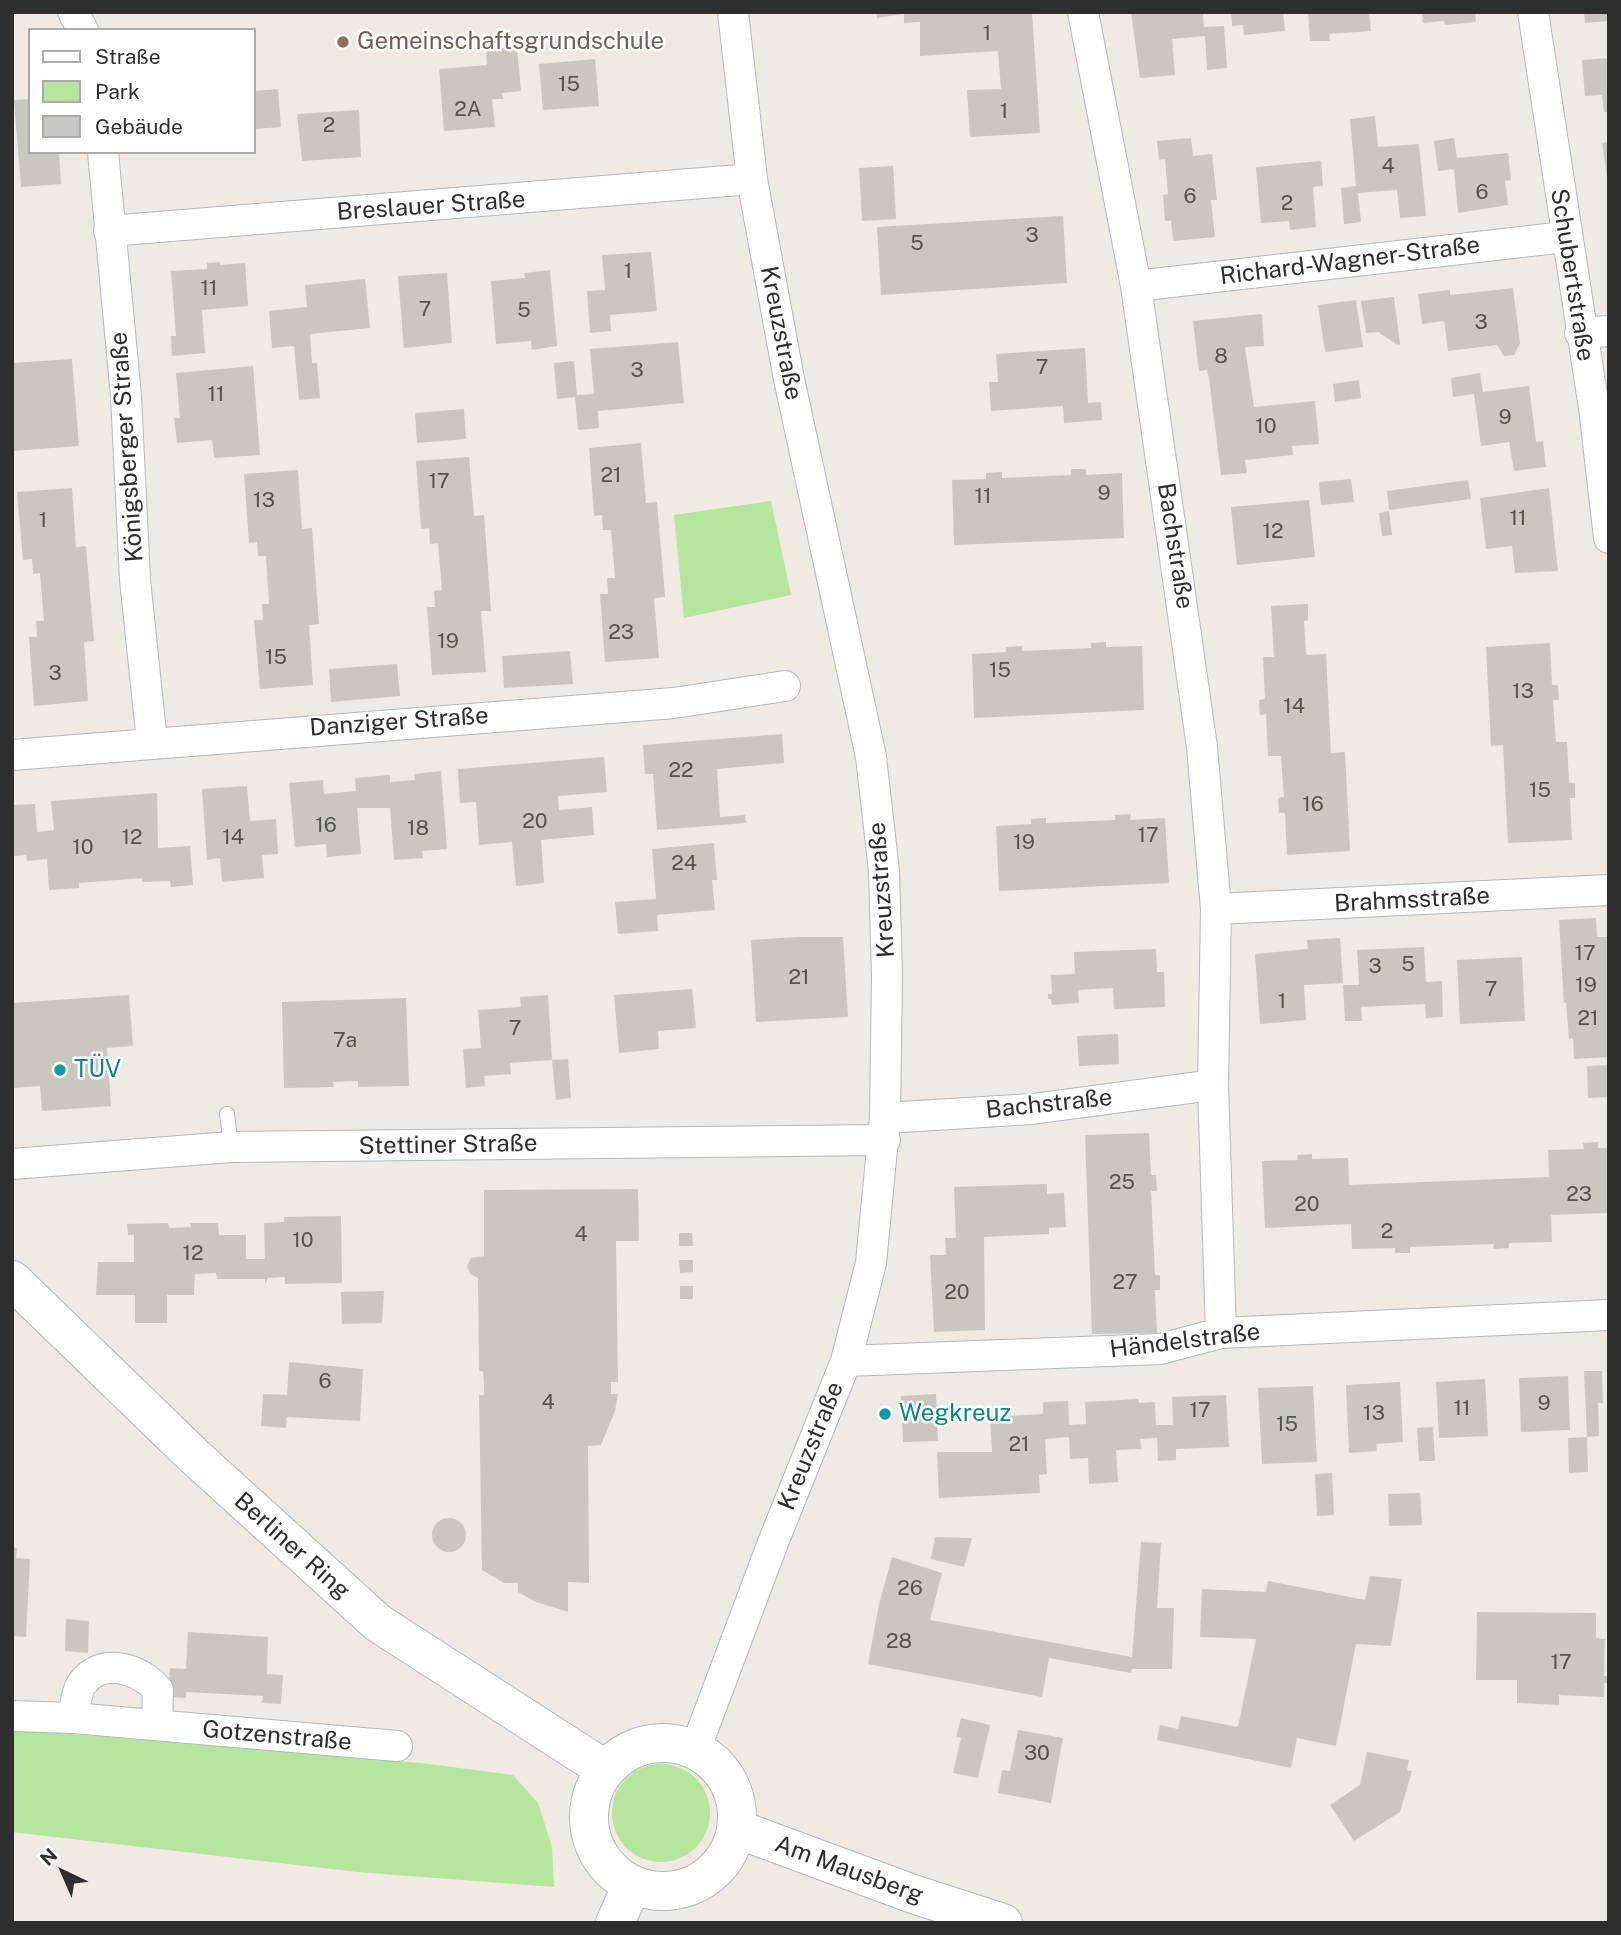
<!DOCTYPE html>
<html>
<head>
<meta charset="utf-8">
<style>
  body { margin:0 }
  #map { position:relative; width:1621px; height:1935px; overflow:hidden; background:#efe9e1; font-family:"Public Sans",sans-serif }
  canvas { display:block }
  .frame { position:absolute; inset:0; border:14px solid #2e2e2e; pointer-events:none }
  .legend { position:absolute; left:28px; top:28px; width:228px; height:126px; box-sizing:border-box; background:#fff; border:2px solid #ababab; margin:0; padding:9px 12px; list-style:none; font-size:21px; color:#2e2e2e }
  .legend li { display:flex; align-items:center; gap:14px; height:35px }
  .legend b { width:35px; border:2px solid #ababab }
  .north { position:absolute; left:28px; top:1837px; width:70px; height:70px; -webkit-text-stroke:5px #fff; paint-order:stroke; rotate:316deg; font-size:19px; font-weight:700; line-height:28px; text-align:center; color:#2e2e2e }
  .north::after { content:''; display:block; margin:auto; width:24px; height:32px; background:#2e2e2e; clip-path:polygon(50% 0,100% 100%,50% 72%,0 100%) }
</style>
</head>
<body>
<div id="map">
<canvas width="1621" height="1935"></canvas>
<div class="frame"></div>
<ul class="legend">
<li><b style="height:9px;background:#fff"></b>Straße</li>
<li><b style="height:19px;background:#b6e59e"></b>Park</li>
<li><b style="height:19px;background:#cbc7bf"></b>Gebäude</li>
</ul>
<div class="north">N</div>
</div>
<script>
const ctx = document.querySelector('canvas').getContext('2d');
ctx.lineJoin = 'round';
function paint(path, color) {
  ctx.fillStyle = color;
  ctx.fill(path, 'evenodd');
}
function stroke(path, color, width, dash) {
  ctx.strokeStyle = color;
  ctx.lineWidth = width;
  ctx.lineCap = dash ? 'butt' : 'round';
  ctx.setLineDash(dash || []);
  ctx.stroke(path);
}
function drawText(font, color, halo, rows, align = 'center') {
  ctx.font = font + ' "Public Sans",sans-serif';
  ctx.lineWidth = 5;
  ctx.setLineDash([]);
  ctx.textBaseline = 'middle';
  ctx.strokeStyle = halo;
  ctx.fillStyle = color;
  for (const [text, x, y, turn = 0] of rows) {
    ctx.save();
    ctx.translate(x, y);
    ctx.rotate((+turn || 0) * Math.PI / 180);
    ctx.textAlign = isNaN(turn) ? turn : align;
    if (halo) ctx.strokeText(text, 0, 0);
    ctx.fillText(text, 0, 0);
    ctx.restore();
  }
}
const green = new Path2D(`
  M771,501L791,595L684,618L674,515Z
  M12,1729L421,1763L513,1775L538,1803L552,1847L554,1887L357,1872L12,1832Z
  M612 1813a49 49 0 1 1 98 0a49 49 0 1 1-98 0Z`);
const building = new Path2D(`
  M876,12H1032L1040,133L970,137L967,90L1001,89L998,51L920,56V22L904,23V14L877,18Z
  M1131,12H1203L1204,27L1224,26L1227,68L1207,70L1205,36L1172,39L1175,75L1140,78Z
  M1231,12H1283L1285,31L1244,35L1243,25L1232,26Z
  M1308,12H1369L1371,31L1329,34L1330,41H1310Z
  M1422,12H1475L1476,22L1445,25L1444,21L1423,23Z
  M1584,12H1609V21L1585,23Z
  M517,47L521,91L502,93L503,99H492L495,127L444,131L439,69L487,65L486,49Z
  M1609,58V112H1604L1602,95L1585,96L1582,60Z
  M595,59L599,106L543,110L539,64Z
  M278,89L281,127L254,129V91Z
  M30,99V152H59L61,184L21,187L14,100Z
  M359,110L361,157L302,161L297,114Z
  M1375,116L1378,147L1419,144L1426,216L1400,218L1397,190L1358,193L1361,222L1344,224L1341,188L1356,186L1350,119Z
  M1191,138L1193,156L1212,154L1217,200H1211L1215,237L1173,241L1171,221H1165L1163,195L1168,194L1165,159L1159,160L1157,141Z
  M1454,138L1457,158L1508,153L1511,180L1505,181L1508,205L1458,213L1454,169L1438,171L1434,141Z
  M1609,142V177H1607L1602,143Z
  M1321,161L1323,186L1313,187L1316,227L1290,230L1289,221L1261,223L1256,167Z
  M893,166L896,219L862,221L859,168Z
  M1063,216L1067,283L881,295L877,227Z
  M651,252L657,311L610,315L611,331L590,333L587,291L605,290L602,255Z
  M220,262V265L245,263L248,306L202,310L205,353L172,356L171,336H176L171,271L207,269V263Z
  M550,270L557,346L532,350L531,341L496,344L491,281L525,278L524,273Z
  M447,273L452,343L404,348L398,276Z
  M365,279L370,328L310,334L312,363H317L320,398L299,400L294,346L272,348L269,311L307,307L305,285Z
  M1513,288L1520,343L1514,355L1504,356L1497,345L1448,351L1444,321L1422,324L1418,294L1450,290V295Z
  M1394,297L1400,344L1398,345L1378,332L1366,333L1361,301Z
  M1356,300L1363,347L1325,352L1318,305Z
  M1262,314L1264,346L1245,347L1254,407L1315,401L1319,444L1292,446L1293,455L1245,460L1247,473L1221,475L1209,378L1207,370L1199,371L1193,321Z
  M678,342L684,403L598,411L599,428L578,430L575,397L557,399L554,363L574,361L577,395L594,394L590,349Z
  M1085,348L1088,403L1101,402L1102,420L1064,423L1063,406L991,411L989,382H998L996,354Z
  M72,359L79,446L12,451V363Z
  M253,366L260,455L214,458L212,440L177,443L174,418H180L176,373Z
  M1480,373L1483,392L1529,386L1536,442L1543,441L1546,467L1514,471L1509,442L1481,446L1474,394L1453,397L1451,378Z
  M1359,380L1361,398L1335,402L1333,384Z
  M464,409L466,439L417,443L415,413Z
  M641,443L646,503L657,502L665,597L654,598L659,658L605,662L600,594H608L607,578H615L611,530H603L602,515L594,516L589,448Z
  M469,457L474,516L484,515L491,611H481L486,672L432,675L427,607H435L434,591L442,590L438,543L430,544L429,528L421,529L416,461Z
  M1071,469H1086V475L1122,473L1124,538L954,545L952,480L986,479V473L1002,472V478L1071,475Z
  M298,470L302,529L312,528L319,624L309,625L313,685L260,689L254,620H263L262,604H269L266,556H258L257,542L249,543L244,474Z
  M1351,479L1354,502L1321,505L1319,482Z
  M1468,480L1471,499L1389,510L1387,491Z
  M72,488L76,547L86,546L94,641L84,642L88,701L34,706L29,637H37L36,621H44L40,573L33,574L32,559L23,560L17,492Z
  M1549,488L1558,571L1515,573L1512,546L1486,549L1480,498Z
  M1309,500L1315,557L1237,565L1231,507Z
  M1389,511L1392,535L1382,536L1379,513Z
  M1308,604V620L1304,621L1306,655L1326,654L1331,753L1345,752L1350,851L1287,855L1285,813H1279L1278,798L1284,797L1281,756H1268L1266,714L1260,715L1259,700L1265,699L1263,657H1274L1271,606Z
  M1106,642V647L1142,646L1144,710L974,718L972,654L1006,652V647L1022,646V651L1091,648V643Z
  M1550,643L1552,685H1558L1559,700H1553L1556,742H1567L1569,783H1575V798H1570L1572,840L1508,843L1503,745L1491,746L1486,647Z
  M570,651L573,684L504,688L502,656Z
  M397,664L400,696L331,702L329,669Z
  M782,734L784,763L717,769L720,817L745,815L746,823L657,830L653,774H645L643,745Z
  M604,757L607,792L558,796L559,810L592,807L594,835L541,840L544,883L516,886L512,842L479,845L476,802L460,803L458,769Z
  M441,771L447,849L422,851L423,858L394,860L390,808H357L361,854L327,857L326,844L295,847L289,783L323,780L324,794L356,791L355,778L390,775V782L415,780L414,774Z
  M247,786L250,821L276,819L278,854L262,855L264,878L222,882L220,858L207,860L202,789Z
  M157,793L158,848L190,846L193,885L171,887L170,881L142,882V878L79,883V888L49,890L47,859L27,861L26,855L12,856V805L35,804L37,832L54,830L51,801Z
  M1131,814L1130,820L1165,818L1169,883L999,891L996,826L1031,824V819L1046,818V823L1115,820V815Z
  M714,843L717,880H712L715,910L657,915L658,931L618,934L615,902L656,899L652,849Z
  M1596,918L1597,937H1609V1057L1574,1059L1573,1038L1569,1039L1566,1003H1564L1559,920Z
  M798,937H843L848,1017L756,1022L751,940Z
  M1340,938L1343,983L1304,985L1306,1020L1260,1024L1255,954L1308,949L1307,940Z
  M1424,947L1426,982L1442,981L1443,1017L1426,1018L1425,1004L1361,1007L1362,1021H1345L1343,985H1359L1357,950Z
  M1156,949L1157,972H1164L1165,1007L1114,1009L1113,988L1078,990L1079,1003L1052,1005L1051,999H1048V994H1052L1051,975L1075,974L1074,952Z
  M1522,957L1525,1021L1460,1024L1457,960Z
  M692,989L696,1028L658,1031L659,1049L619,1053L614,995Z
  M129,995L133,1046L107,1048L111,1106L42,1111L40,1086L12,1088V1003Z
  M548,995L552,1060L510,1063L511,1074L484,1076L485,1086L466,1088L463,1049L481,1048L478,1010L521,1007L520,997Z
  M406,998L409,1086L358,1087V1081L333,1082L334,1087L284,1088L282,1002Z
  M1118,1034L1119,1064L1079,1066L1077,1036Z
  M568,1059L571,1098L556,1100L552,1060Z
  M1609,1065V1097L1588,1098L1587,1066Z
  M1149,1133L1151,1175H1156L1157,1191H1151L1155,1275H1160V1290H1155L1157,1333L1092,1334L1085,1135Z
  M1598,1142V1148H1609V1213L1551,1215L1552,1242L1509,1243V1248L1493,1249L1494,1244L1410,1247V1253H1395V1248L1352,1249L1351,1224L1265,1228L1262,1161L1298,1160L1297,1155L1312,1154V1159L1348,1158L1349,1185L1549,1177L1548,1150L1584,1149L1583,1143Z
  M1047,1184V1194L1064,1193L1066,1227L1049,1228V1234L984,1237L985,1330L934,1332L930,1255H946L945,1238H956L954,1187Z
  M638,1189L639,1241H616L618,1382H611V1394H618L615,1411L601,1445L588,1446L589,1583L568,1582V1612L536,1602L518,1592V1583H504L482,1570L479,1395H484V1383L483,1371H479L478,1278L470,1274L467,1266L471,1258L484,1256V1190Z
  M341,1216L342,1283L285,1284V1277L268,1278L265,1284V1279H217L216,1273L195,1274L194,1295H167V1323H135V1295H96L98,1262H134V1235H128L127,1224L168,1223L169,1228L191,1227L190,1223H218L219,1235H246V1259H265L264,1223L284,1222V1217Z
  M679,1233H692L693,1246H679Z
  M679,1260H693V1272L680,1273Z
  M680,1286H693V1299H680Z
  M384,1291L382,1323L342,1324L341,1292Z
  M289,1362L363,1369L360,1421L287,1417L286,1428L261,1426L263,1394L287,1395Z
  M1584,1371H1602L1603,1403H1598L1599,1436L1587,1437L1588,1472L1569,1473L1568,1438L1587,1437Z
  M1568,1376L1570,1430L1521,1432L1519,1378Z
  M1485,1379L1488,1436L1439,1438L1436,1382Z
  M1400,1382L1403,1442L1376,1444L1377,1451L1349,1453L1346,1385Z
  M1313,1386L1317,1462L1262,1464L1258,1388Z
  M936,1394L938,1441L903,1442L901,1396Z
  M1226,1395L1229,1447L1176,1449V1460L1158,1461L1157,1438L1140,1439L1141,1449L1116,1450L1118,1482L1089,1484L1088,1458L1070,1459L1069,1437L1045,1439L1047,1474L1039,1475L1040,1493L939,1498L937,1452H992L990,1417L1043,1414V1402L1068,1401L1069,1425L1086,1424L1085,1402L1138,1399L1139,1403L1155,1402L1156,1425H1173L1172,1397Z
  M1433,1427L1435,1461H1419L1417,1428Z
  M1332,1473L1334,1515L1317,1516L1315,1474Z
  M1420,1493L1422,1525L1389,1526L1388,1494Z
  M432 1535a17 17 0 1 1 34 0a17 17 0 1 1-34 0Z
  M935,1537L972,1538L964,1567L931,1559Z
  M1141,1542L1161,1543L1157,1608H1174L1172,1669H1132L1131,1673L1049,1658L1042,1697L868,1664L879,1604L892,1557L942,1573L930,1620L1132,1657Z
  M12,1547L17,1548L16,1558L30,1559L26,1637L12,1636Z
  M1370,1576L1402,1579L1391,1646L1356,1644L1336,1746L1297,1738L1291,1768L1157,1740L1160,1725L1178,1729L1181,1716L1238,1727L1256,1639L1200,1637L1202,1589L1266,1592L1268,1581L1365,1600Z
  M1477,1612L1596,1613V1638L1605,1639L1604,1676H1608L1607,1683H1604V1697L1559,1695V1705L1517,1703V1680H1476Z
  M66,1619L89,1621L88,1653L65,1651Z
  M188,1632L268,1637L267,1674L283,1675L281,1704L262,1703L263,1696L186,1692V1698L168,1697L170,1668L186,1669Z
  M961,1718L990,1725L978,1778L953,1773L961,1738L956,1737Z
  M1018,1730L1063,1738L1051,1803L998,1793L1002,1770L1010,1771Z
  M1367,1752L1409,1760L1407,1770L1412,1771L1400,1812L1354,1841L1330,1805L1360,1785Z`);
const lane = new Path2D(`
  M227,1114L231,1147`);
const street = new Path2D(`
  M73,12L83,30
  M1083,12L1136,286L1202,747L1216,909L1213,1085L1221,1333
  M1533,12L1594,408L1609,538
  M103,152L126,396L135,580L152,742
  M109,231L752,179
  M1136,286L1565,237
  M1580,333L1609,331
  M12,755L674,703L785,686
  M1216,909L1609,890
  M885,1118L1032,1109L1213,1085
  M12,1164L231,1147L885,1140
  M846,1361L1160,1349L1221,1333L1609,1315
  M12,1716L73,1718L397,1746
  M73,1718C75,1708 76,1693 81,1685C100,1656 140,1668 158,1690L157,1725
  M695,1750L774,1540L846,1361L871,1263L885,1118L887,976L884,871L871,757L789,379L752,179L733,12`);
const secondary = new Path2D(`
  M12,1280L194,1456L378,1623L606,1770
  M589 1817a74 74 0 1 1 148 0a74 74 0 1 1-148 0Z
  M737,1829L913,1894L1003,1923
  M615,1923L632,1885`);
const markers = [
  [343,42,7,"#8d6e63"],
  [60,1070,7,"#0f9aa8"],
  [885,1414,7,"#0f9aa8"]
];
const numberNames = [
  ["1",987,34],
  ["15",569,85],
  ["2A",468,110],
  ["1",1004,112],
  ["2",329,126],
  ["4",1388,167],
  ["6",1482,193],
  ["6",1190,197],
  ["2",1287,204],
  ["3",1032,236],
  ["5",917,244],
  ["1",628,272],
  ["11",209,289],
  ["7",425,310],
  ["5",524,311],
  ["3",1481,323],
  ["8",1221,357],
  ["7",1042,368],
  ["3",637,371],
  ["11",216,395],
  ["9",1505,418],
  ["10",1266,427],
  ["21",611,476],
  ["17",439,482],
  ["9",1104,494],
  ["11",983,497],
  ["13",264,501],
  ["11",1518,519],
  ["1",43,521],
  ["12",1273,532],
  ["23",621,633],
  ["19",448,642],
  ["15",276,658],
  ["15",1000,671],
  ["3",55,674],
  ["13",1523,692],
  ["14",1294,707],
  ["22",681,771],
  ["15",1540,791],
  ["16",1313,805],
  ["20",535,822],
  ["16",326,826],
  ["18",418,829],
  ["17",1148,836],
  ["12",132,838],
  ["14",233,838],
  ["19",1024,843],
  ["10",83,848],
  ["24",684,864],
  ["17",1585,954],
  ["5",1408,965],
  ["3",1375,967],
  ["21",799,978],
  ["19",1586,986],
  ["7",1491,990],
  ["1",1282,1002],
  ["21",1588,1019],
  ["7",515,1029],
  ["7a",345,1041],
  ["25",1122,1183],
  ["23",1579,1195],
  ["20",1307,1205],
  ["2",1387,1232],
  ["4",581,1235],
  ["10",303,1241],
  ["12",193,1254],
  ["27",1125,1283],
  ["20",957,1293],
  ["6",325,1382],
  ["4",548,1403],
  ["9",1544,1404],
  ["11",1462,1409],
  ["17",1200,1411],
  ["13",1374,1414],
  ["15",1287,1425],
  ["21",1019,1445],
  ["26",910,1589],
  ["28",899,1642],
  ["17",1561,1663],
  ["30",1037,1754]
];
const educationNames = [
  ["Gemeinschaftsgrundschule",357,42]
];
const streetNames = [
  ["Breslauer Straße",431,206,-4],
  ["Richard-Wagner-Straße",1350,261,-7],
  ["Schubertstraße",1572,275,81],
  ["Kreuzstraße",781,333,79],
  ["Königsberger Straße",127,447,-94],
  ["Bachstraße",1175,546,81],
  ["Danziger Straße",399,722,-4],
  ["Kreuzstraße",882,890,-94],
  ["Brahmsstraße",1412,900,-3],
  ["Bachstraße",1049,1104,-6],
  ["Stettiner Straße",448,1145,-1],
  ["Händelstraße",1185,1341,-7],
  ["Kreuzstraße",811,1446,-68],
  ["Berliner Ring",292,1546,42],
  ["Gotzenstraße",277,1736,5],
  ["Am Mausberg",849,1870,20]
];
const cultureNames = [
  ["TÜV",74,1070],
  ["Wegkreuz",899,1414]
];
paint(green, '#b6e59e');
paint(building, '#cbc7bf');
stroke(lane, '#b4b7c1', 16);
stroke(street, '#b4b7c1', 32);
stroke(secondary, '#b4b7c1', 40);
stroke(lane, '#fff', 14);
stroke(street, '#fff', 30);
stroke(secondary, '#fff', 38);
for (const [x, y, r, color] of markers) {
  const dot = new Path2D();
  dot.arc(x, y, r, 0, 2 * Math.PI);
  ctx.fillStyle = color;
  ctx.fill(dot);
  stroke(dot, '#fff', 2.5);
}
drawText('21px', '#555452', null, numberNames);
drawText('24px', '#785e54', '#fff', educationNames, 'left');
drawText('24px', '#2e2e2e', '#fff', streetNames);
drawText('24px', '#0d838f', '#fff', cultureNames, 'left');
</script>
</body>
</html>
